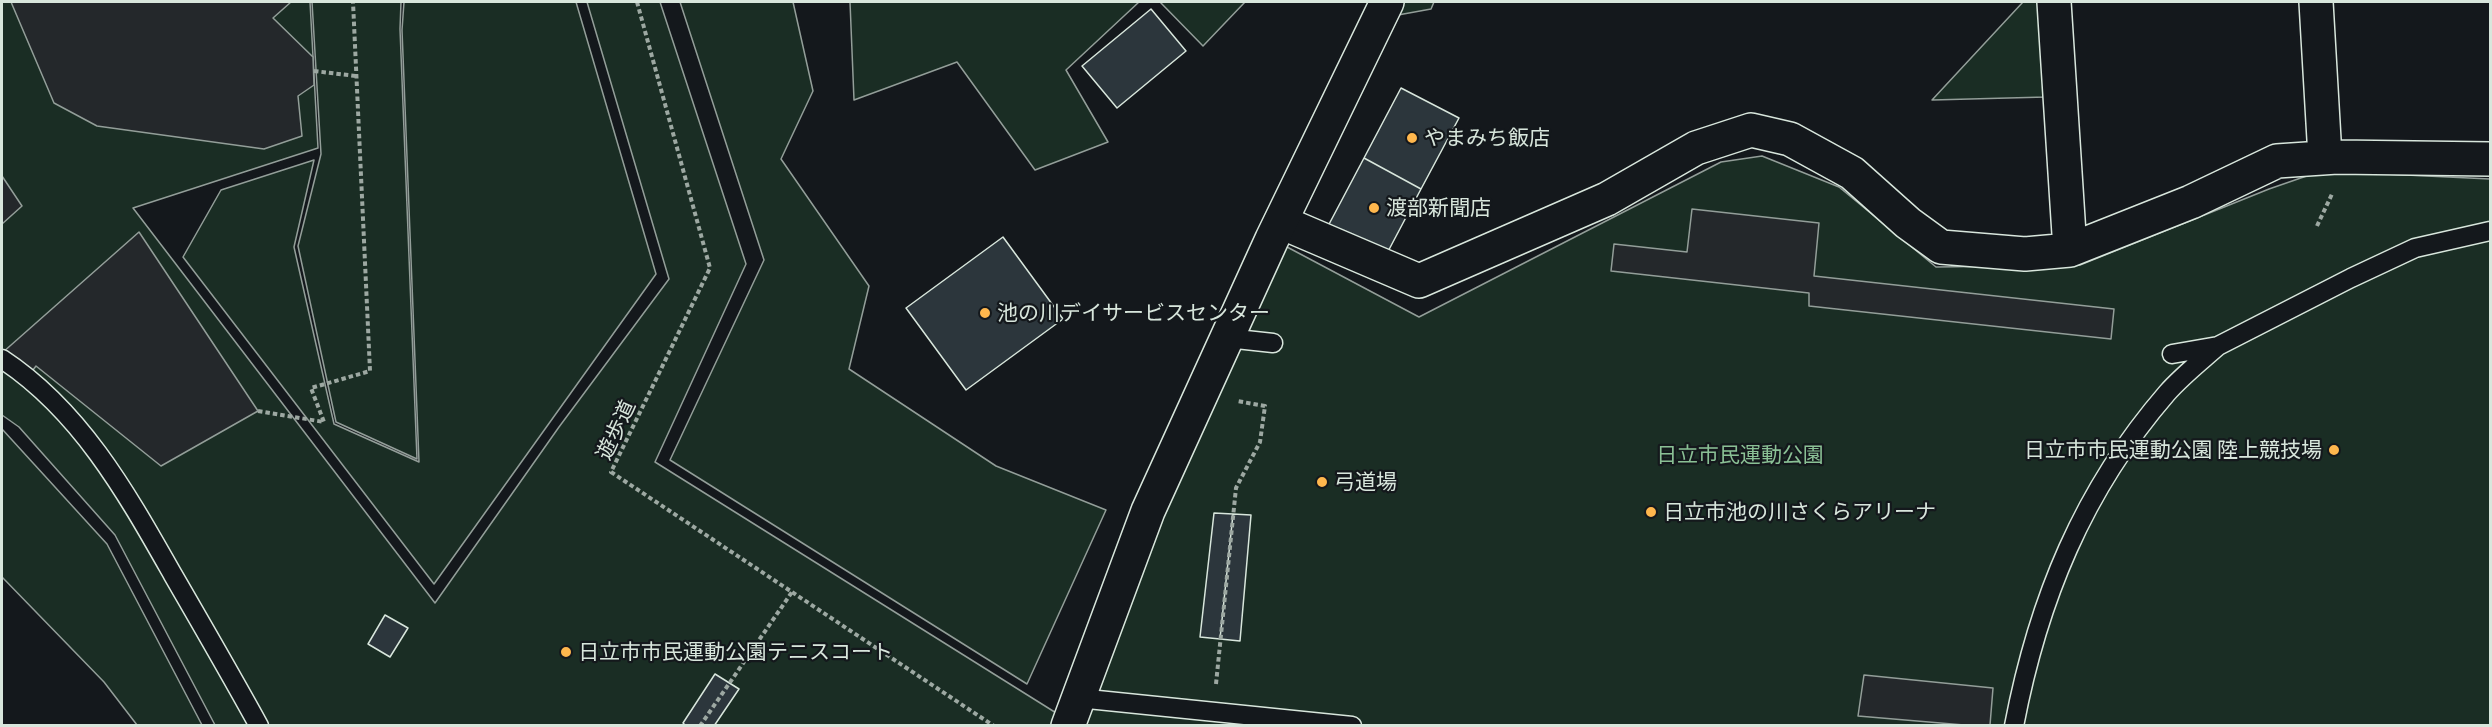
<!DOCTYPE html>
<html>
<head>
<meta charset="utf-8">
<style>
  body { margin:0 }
  #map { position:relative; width:2492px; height:727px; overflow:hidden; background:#14181c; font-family:Barlow,sans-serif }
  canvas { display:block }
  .frame { position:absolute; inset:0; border:3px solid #d8e6dc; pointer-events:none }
</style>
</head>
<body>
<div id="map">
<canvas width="2492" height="727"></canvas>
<div class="frame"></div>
</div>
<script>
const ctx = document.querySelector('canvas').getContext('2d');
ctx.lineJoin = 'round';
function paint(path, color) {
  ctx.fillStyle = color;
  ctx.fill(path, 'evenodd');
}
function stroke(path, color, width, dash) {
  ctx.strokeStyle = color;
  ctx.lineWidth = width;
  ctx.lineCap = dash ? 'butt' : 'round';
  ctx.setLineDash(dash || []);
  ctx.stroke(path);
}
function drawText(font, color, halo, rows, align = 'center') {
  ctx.font = font + ' Barlow,"Noto Sans JP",sans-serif';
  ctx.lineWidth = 4.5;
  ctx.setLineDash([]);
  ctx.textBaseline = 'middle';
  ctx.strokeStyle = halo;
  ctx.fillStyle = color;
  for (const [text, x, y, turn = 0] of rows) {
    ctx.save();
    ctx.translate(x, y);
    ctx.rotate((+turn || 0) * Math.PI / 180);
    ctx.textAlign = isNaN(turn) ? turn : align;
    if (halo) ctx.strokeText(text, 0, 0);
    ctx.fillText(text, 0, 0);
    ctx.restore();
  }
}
const green = new Path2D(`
  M2,2H310L318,148L133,208L435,603L559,427L669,279L587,2H660L746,264L655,462L1069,721L1272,239L1419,317L1721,162L1762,156L1839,187L1936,267L2080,265L2269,189L2321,171L2490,179V725H215L115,535L19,427L2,415Z
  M312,2H401L400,29L417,459L336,422L298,246L321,154Z
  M404,2H576L656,274L434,584L183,257L221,190L314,160L294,247L334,424L419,462L402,30Z
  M680,2H793L813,91L781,159L869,286L849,369L996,466L1106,510L1027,684L670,460L764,260Z
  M850,2H1139L1066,70L1108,142L1035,170L957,62L854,100Z
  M1160,2H1245L1203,46Z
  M1404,2H1434L1431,9L1398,15Z
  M2023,2H2039L2046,97L1932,100Z
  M2,429L107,544L202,725H137L104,682L2,577Z`);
const parking = new Path2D(`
  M11,2H291L273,18L313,57L314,85L298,96L302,136L264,149L97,126L54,103Z
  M2,176L22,206L2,224Z
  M1692,209L1819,223L1814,276L2114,309L2111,339L1809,306V293L1611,271L1614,244L1687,252Z
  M139,232L258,411L161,466L36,366L27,378L2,353Z
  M1864,675L1993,688L1990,725H1964L1858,716Z`);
const building = new Path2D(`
  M1151,9L1186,51L1117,108L1082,66Z
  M1401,88L1459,118L1421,189L1364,158Z
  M1364,158L1421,189L1384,259L1327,228Z
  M1003,237L1063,319L966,390L906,308Z
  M1214,513L1233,514L1220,639L1200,637Z
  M1233,514L1251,515L1240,641L1220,639Z
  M385,615L408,628L390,657L368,644Z
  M715,674L739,689L714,726H686L683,723Z`);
const path = new Path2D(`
  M637,2L710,268L611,472L994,726
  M314,71L356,76
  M2317,226L2332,194
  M258,411L324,422L311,388L370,371L353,2
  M1216,684L1236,488L1260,442L1265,406L1237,401
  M700,726L792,592`);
const lane = new Path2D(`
  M1227,338L1273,343
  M2172,354L2218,346L2351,278L2415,248L2490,231
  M2,359C81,411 127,494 173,575C202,625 231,675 259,726
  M1078,698L1352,726
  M2014,726C2038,600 2083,490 2167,393C2182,376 2201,361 2218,346`);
const street = new Path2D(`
  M2054,2L2070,250
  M2316,2L2325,157
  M1281,222L1419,281L1607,199L1696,148L1751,130L1790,139L1852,173L1908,223L1941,247L2025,254L2070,250L2191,202L2277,161L2337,157L2490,159`);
const secondary = new Path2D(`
  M1068,726L1148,511L1272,239L1387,2`);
const markers = [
  [1412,138,6,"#ffb74d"],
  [1374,208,6,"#ffb74d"],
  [985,313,6,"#ffb74d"],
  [2334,450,6,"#ffb74d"],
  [1322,482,6,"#ffb74d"],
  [1651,512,6,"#ffb74d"],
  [566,652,6,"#ffb74d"]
];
const poiNames = [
  ["やまみち飯店",1424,138],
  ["渡部新聞店",1386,208],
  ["池の川デイサービスセンター",997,313],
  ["日立市市民運動公園 陸上競技場",2322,450,"right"],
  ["弓道場",1334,482],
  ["日立市池の川さくらアリーナ",1663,512],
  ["日立市市民運動公園テニスコート",578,652]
];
const streetNames = [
  ["遊歩道",616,430,-65]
];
const parkNames = [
  ["日立市民運動公園",1740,455]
];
paint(green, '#1a2d24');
stroke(green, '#939e99', 1.5);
paint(parking, '#24282b');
stroke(parking, '#939e99', 1.5);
paint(building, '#2c363c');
stroke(building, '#d8e6dc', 1.5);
stroke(lane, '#d8e6dc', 21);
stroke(street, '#d8e6dc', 36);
stroke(secondary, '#d8e6dc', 36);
stroke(path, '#9da8a2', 4, [4.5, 3]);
stroke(lane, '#14181c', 18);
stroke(street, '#14181c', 33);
stroke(secondary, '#14181c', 33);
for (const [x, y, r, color] of markers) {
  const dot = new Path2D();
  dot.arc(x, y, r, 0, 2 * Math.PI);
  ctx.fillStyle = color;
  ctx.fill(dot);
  stroke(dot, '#14181c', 2);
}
drawText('21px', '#d8e6dc', '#14181c', poiNames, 'left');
drawText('21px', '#d8e6dc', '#14181c', streetNames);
drawText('21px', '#8ac095', '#14181c', parkNames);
</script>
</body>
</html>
